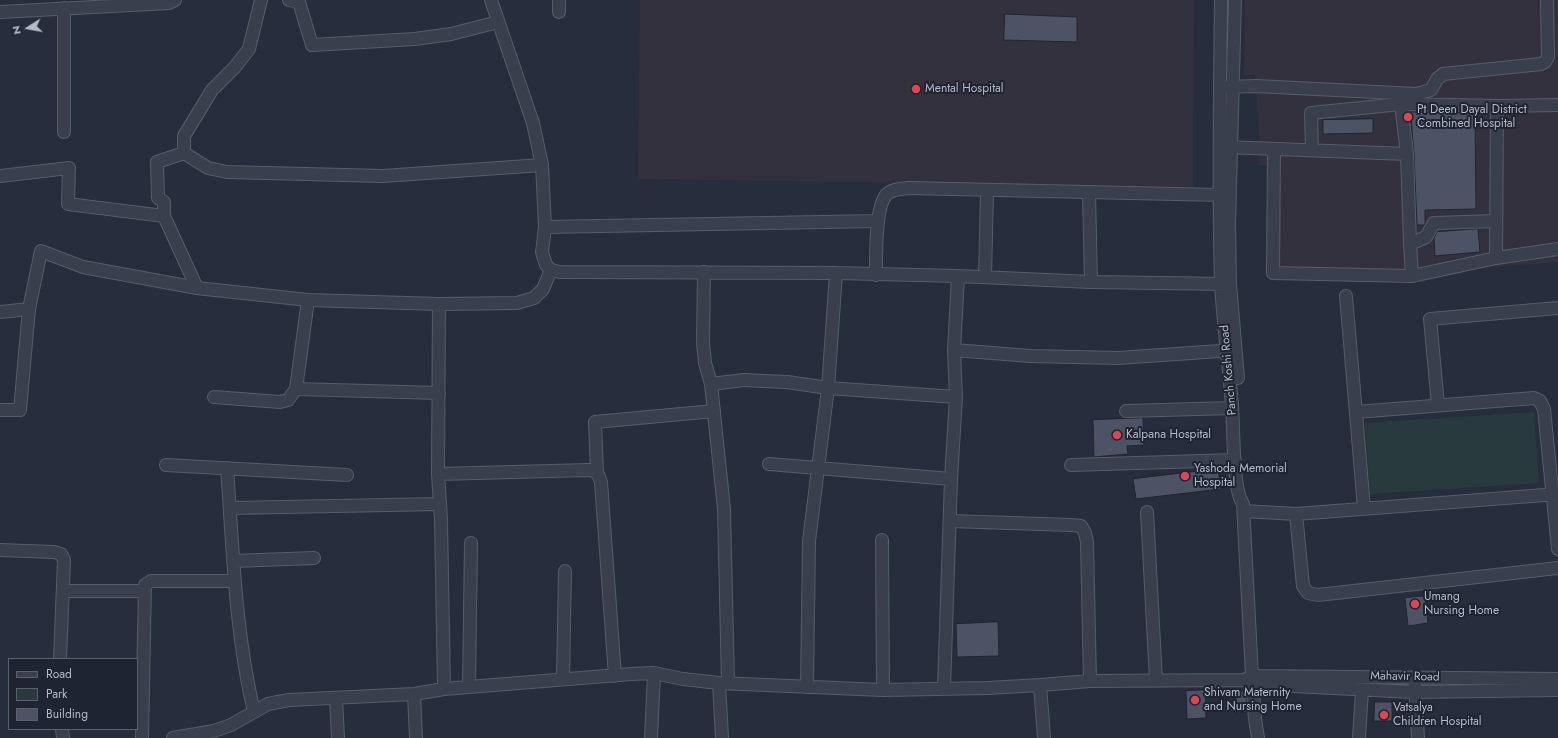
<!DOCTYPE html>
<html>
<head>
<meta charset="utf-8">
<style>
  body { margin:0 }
  #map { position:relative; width:1558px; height:738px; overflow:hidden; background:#262d3c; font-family:Jost,sans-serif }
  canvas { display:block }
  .legend { position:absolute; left:8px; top:658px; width:130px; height:72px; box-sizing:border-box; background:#1e2431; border:1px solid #5a606d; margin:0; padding:5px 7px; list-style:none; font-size:12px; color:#b5bac7 }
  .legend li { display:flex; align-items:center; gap:8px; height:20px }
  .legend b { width:20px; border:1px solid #5a606d }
  .north { position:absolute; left:8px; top:8px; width:40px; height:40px; -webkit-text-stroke:3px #1e2431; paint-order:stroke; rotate:259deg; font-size:11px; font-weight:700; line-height:16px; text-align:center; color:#b5bac7 }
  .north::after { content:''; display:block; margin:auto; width:14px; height:18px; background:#b5bac7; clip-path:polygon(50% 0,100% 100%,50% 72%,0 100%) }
</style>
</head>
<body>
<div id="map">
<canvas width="1558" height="738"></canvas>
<ul class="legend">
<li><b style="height:5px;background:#393f4c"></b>Road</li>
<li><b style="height:11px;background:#293a3e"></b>Park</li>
<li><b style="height:11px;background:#4c5365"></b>Building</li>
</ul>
<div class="north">N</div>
</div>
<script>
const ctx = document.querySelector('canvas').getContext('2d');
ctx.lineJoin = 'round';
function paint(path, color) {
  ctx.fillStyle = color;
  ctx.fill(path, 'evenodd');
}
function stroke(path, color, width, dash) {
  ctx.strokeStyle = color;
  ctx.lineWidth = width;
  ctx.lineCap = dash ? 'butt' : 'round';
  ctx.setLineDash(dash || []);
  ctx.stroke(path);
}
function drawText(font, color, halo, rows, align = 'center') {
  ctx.font = font + ' Jost,sans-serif';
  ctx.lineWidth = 4;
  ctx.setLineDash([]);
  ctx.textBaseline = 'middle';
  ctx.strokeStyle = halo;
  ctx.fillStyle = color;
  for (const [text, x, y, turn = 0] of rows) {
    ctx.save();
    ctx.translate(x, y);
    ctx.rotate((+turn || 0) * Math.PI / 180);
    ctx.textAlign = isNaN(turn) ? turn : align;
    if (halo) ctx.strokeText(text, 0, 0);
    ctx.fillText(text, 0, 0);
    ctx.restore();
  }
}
const medical = new Path2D(`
  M640,0H1194L1193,187L638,179Z
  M1245,0H1558V262L1481,268L1424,282L1265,277L1268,165H1259L1260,149L1255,75H1244Z`);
const green = new Path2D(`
  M1534,412L1539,483L1370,494L1365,423Z`);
const building = new Path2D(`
  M1005,14L1077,17V42L1004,40Z
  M1411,112L1475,113L1476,209L1425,210V224L1424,225H1417L1414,154Z
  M1373,119V133L1323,134V120Z
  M1478,229L1480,252L1435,256L1434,238L1437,232Z
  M1143,418L1144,445L1127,446L1128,454L1094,457L1093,420Z
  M1218,469L1221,489L1136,499L1133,479Z
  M1425,596L1428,623L1408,626L1405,598Z
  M998,622L999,656L957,657L956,624Z
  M1205,690L1206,718L1187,719L1186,691Z
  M1236,691H1246L1247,712L1237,713Z
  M1375,702H1392V721H1374Z`);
const minor = new Path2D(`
  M261,0L249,49L235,67L212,90L184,136V153L208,168L227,172L383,176L542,165
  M289,0L299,2L312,45L415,39L451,34L498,22
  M491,0L533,123L542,165L545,227L542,252L546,265L551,270L560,272L836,273L958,276L1091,282L1230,284
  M1221,0C1220,94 1218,188 1221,282C1223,323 1229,365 1232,406C1234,428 1232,488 1243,504L1252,676L1255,719L1258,738
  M1235,0L1229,224L1230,284L1238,378
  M0,12L169,3L175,0
  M559,12V0
  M1225,87L1256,86L1416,94L1431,90L1437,79L1443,74L1541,64L1545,62L1548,57L1547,0
  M1401,104L1407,154
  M64,132V8
  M1225,147L1407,154L1410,244L1412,276
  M1274,149L1273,273L1412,276L1496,258L1558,249
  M1312,150L1311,113L1401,104L1497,106L1558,105
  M184,153L157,162L158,198L164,202V216L197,288
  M0,176L69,168L68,204L164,216
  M1089,193L1091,282
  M545,227L878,221
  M1410,244L1426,237L1434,223L1496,221
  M1496,258L1497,106
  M704,272L703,343L705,363L711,384L724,509L728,683
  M876,275C876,258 875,205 887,194C892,189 901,189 908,188L1220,195
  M985,277L987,191
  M1346,296L1364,508
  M439,304L438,474L441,520L444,689
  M0,312L29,309
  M954,350L1030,356L1118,358L1235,350
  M711,384L744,380L763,381L787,382L828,388L956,397
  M296,389L439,393
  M214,397L280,402L288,400L296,389L308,300
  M1438,405L1430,319L1558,308
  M0,410H20L29,309L41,251L83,267L197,288L308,300L439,304L517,303L534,298L543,289L551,270
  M1126,411L1232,408
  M1356,412L1534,398L1540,401L1544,409L1558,549
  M769,464L951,479
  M166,465L347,475
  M1071,465L1235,460
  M227,468C233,550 235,632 254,712
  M597,472L595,422L714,411
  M438,474L589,470L597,472L601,482L615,676
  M230,508L440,504
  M1244,511L1296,514L1558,494
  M1147,512L1156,680
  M1296,514L1303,586L1308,593L1318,595L1558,568
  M950,521L1072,525L1081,526L1085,533L1087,542L1090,681
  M882,540L883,690
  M0,550L54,552L61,554L64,560L60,659
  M233,561L314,558
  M64,591H144
  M563,679L565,571
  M1247,681L1253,684L1414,692L1558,690
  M719,683L722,738
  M1040,685L1044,738
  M1415,685L1418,738
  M469,687L471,543
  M807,687L809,541L828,388L836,273
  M944,688L951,479L956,397L954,350L958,276
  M414,694L416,738
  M336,698L338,738
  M62,729L63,738
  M142,738L145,585L151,581H234
  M173,738L214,731L231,725L268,704L289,700L414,694L444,689L631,674L654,673L683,679L719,683L883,690L988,688L1040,685L1090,681L1244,680L1252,676L1558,679
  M651,738L654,673
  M1359,738L1362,690`);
const markers = [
  [916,89,5,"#e0444e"],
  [1408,117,5,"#e0444e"],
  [1117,435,5,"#e0444e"],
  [1185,476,5,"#e0444e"],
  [1415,604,5,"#e0444e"],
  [1195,700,5,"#e0444e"],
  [1384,715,5,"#e0444e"]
];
const poiNames = [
  ["Mental Hospital",925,89],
  ["Pt Deen Dayal District",1417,110],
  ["Combined Hospital",1417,124],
  ["Kalpana Hospital",1126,435],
  ["Yashoda Memorial",1194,469],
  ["Hospital",1194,483],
  ["Umang",1424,597],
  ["Nursing Home",1424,611],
  ["Shivam Maternity",1204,693],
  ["and Nursing Home",1204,707],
  ["Vatsalya",1393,708],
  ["Children Hospital",1393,722]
];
const streetNames = [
  ["Panch Koshi Road",1229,370,-95],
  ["Mahavir Road",1405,677,1]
];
paint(medical, '#34313e');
paint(green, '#293a3e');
paint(building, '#4c5365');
stroke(building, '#202633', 1);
stroke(minor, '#575d6a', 14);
stroke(minor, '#393f4c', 12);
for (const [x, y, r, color] of markers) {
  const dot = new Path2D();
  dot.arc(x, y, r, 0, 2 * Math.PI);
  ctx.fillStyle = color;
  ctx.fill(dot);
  stroke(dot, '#1e2431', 1.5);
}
drawText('12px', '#b5bac7', '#1e2431', poiNames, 'left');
drawText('12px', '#b5bac7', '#1e2431', streetNames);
</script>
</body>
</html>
